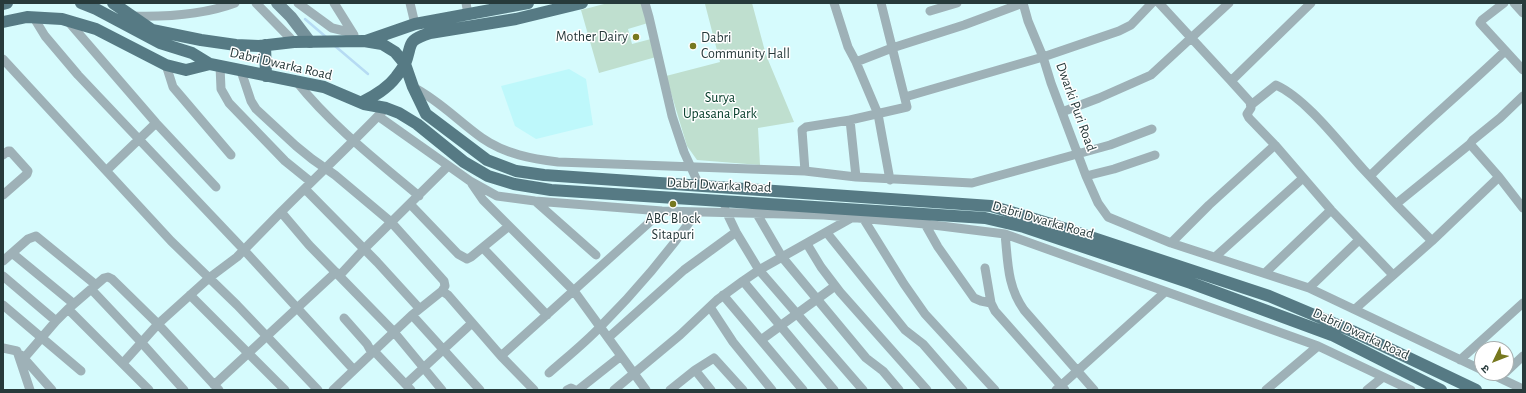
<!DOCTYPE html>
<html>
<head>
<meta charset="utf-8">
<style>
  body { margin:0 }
  #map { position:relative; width:1526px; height:393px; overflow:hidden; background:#d6fbfd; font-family:"Alegreya Sans","Noto Sans Devanagari",sans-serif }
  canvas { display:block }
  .frame { position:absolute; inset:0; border:4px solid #273a3b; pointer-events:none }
  .north { position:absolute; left:1474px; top:341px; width:40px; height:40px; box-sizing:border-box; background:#fff; border:1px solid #a9b0b1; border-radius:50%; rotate:227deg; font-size:11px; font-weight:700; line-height:16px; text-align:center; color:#273a3b }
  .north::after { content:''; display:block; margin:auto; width:14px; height:18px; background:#77781f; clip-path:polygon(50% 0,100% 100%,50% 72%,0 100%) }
</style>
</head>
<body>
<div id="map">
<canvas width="1526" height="393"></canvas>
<div class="frame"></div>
<div class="north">उ</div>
</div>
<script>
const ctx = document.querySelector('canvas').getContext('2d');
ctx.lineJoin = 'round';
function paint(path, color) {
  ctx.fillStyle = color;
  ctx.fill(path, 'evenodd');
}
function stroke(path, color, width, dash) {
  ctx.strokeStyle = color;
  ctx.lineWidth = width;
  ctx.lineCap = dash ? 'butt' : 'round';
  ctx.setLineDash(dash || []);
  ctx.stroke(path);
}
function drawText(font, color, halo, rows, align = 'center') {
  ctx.font = font + ' "Alegreya Sans",sans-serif';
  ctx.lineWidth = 3;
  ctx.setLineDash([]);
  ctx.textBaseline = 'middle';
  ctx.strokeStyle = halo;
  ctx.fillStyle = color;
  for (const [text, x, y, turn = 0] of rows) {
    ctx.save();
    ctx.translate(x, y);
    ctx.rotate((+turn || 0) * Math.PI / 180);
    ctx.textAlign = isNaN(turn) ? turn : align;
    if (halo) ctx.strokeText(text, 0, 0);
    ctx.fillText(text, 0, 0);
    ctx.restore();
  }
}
const built = new Path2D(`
  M569,69L586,79L593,125L536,139L515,126L501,86Z`);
const green = new Path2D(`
  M608,3H642L648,23L628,29L632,44L651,39L656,57L599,73L581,10Z
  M708,3H752L766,55L794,122L758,128L760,165L697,160L687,146L666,76L720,62L705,4Z`);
const stream = new Path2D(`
  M305,19L326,37
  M335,46L368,74`);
const street = new Path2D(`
  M256,3L294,42
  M298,3L332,28L353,33
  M334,3L354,35
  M410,3L415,24
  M466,3L468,14
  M645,3L649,17L672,116L684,152L699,185
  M834,3L848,47L856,62L892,48L964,25L1023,3
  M1023,3L1028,21L1043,57L1051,83L1086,176L1098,203L1108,217L1171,243L1309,288L1482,370
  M1159,3L1231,81L1311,3
  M1504,3L1482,20L1480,23L1523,70
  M1514,3L1523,13
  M930,11L957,3
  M132,16C166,17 203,15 235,3
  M34,18L45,36L78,75L244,250L354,370
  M67,20L156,123L216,187
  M3,59L171,241L237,305L318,390
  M856,62L878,114L890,180
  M166,65L173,87L231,155
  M220,66L221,89L229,103L285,161L311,182
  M241,71L251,101L256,109L296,146L312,159L335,175L391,222L444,281L445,286L442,291L412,315
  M296,81C331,125 376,160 419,196
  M1231,81L1250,102L1251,108L1247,114L1249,118L1275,145L1331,210L1393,275
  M413,87C440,101 458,121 482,138C505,154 532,159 558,162L805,171L856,177L850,120L907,107L881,3
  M905,97L1043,57L1119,31L1131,25L1152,3
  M1251,105L1276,85C1307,99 1341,145 1364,170C1386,194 1409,218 1432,241L1499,177L1523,208
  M386,108L378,116L470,181L497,196L535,201L662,211L824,215L925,224L1005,234L1318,346L1411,390
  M1062,112L1099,98L1151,75L1229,3
  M378,116C346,149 313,180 281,212L309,245L394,332L412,315L480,390
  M1470,144L1499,177
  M3,155L8,151H10L28,171L27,174L3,195
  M107,170L156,123
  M805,171L802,130L806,127L850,120
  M1086,176L1114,169L1155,155
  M1370,176C1413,133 1460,94 1505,51
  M856,177L972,183L1110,145L1152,129
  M472,184L483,200L574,291L646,390
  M305,189L377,262L419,308
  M535,201L596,255
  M410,204L458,254L467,259L471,257L509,226
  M1396,204L1470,144L1473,140L1500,118L1523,96
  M725,209L736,232L759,270L863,390
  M757,214L782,257L866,358L883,371L899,390
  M863,218L904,284L925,314L995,390
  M925,224L938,247L974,298L981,301L991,303
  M827,233L905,330L923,344L963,390
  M1005,234C1008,262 1007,286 1024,310L1094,390
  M1171,243L1209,205L1275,145
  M807,244L821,267L840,292L927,390
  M483,248L547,315
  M12,253L74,304
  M1215,257L1303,178
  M3,261L28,239L36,236L96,285
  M985,268L991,303L995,311L1065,390
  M1265,273L1331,210
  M340,275L364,249L448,166
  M3,276L56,321
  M743,281L834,390
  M1309,288L1359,240
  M91,289L141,342L184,390
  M442,291L448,295L501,356L662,211
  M190,295L285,390
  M723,295L803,390
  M3,305L81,371
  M710,307L733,342L772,390
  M1355,309L1432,241
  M344,318L367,344L372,353
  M608,338L684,270L736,232
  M761,340L835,286
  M3,348L17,351L30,390
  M374,351L411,390
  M21,355L52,390
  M501,356L534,390
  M25,357L56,321L68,309
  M1460,360L1523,303
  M123,363L158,324L209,278L237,257L281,212
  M695,370L711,390
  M1506,372L1523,356
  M549,373C566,358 585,343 601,326C636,291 668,253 697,212
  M1489,373L1523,389
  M406,384L472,323
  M214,385L336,272
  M149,390L68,309L104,278L108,277L112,279L158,324L219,390
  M333,390L394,332L442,390
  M567,390L571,388L575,390
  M578,390L621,356
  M614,390L680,335L717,300L743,281L759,270L853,217
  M670,390L695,370L714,358L743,390
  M1056,390L1165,292
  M1266,390L1318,346
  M1367,390L1383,377`);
const secondary = new Path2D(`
  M277,3L291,17L310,42`);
const primary = new Path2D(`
  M81,3L96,9L160,43L192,53L210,64
  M113,3L152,30L201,40L236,45L259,46L294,42L364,41L382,44L395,52L405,64L413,87L426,114L487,160L516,171L544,175L991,206L1051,224L1269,296L1352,331L1476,390
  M3,4L7,3
  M3,22L27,17L62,19L96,29L166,65L186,70L210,64L324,87L364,104L386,108L399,113L417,124L464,162L488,176L514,184L551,190L985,218L1024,227L1191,283L1332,335L1441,390
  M366,41L415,24L528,3
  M265,45L266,76
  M362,102C374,96 387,89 396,77C399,73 403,68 405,64C413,44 405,41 430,33L516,19L582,3`);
const markers = [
  [636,37,4,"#77781f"],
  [693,46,4,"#77781f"],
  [673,204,4,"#77781f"]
];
const poiNames = [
  ["Mother Dairy",628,37],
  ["Dabri",701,38,"left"],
  ["Community Hall",701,54,"left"],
  ["ABC Block",673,219,"center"],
  ["Sitapuri",673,235,"center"]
];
const streetNames = [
  ["Dabri Dwarka Road",281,64,13],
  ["Dwarki Puri Road",1076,107,70],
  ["Dabri Dwarka Road",719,185,3],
  ["Dabri Dwarka Road",1043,220,16],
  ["Dabri Dwarka Road",1361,334,25]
];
const parkNames = [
  ["Surya",720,98],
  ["Upasana Park",720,114]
];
paint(built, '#bef8fb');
paint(green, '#bfdfcf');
stroke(stream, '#b6dbf3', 2.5);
stroke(street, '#9eb1b7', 9);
stroke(secondary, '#75919a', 12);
stroke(primary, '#567a84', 12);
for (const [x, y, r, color] of markers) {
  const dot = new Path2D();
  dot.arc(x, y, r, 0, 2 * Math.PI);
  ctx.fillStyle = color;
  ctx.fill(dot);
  stroke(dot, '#fff', 1.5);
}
drawText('14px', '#273a3b', '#fff', poiNames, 'right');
drawText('14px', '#273a3b', '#fff', streetNames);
drawText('14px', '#023a27', '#fff', parkNames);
</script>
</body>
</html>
